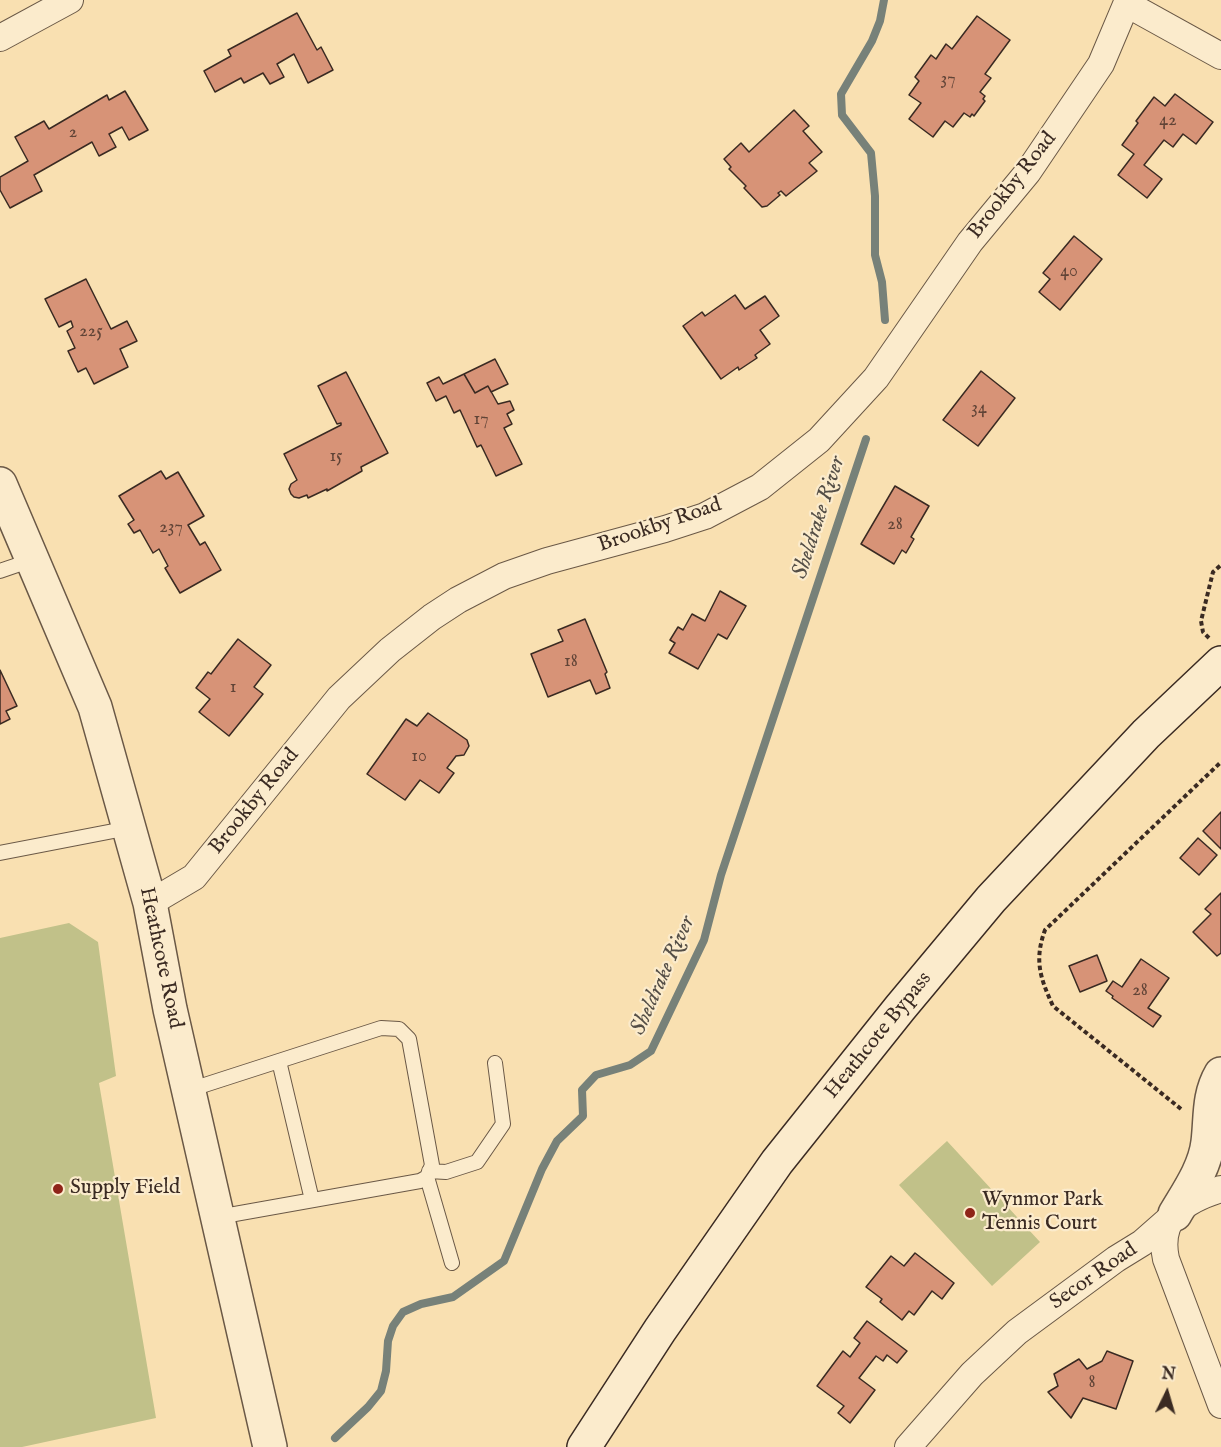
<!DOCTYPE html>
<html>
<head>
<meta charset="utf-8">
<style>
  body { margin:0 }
  #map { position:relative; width:1221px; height:1447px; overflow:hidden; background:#f9e0b1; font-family:"IM FELL English",serif }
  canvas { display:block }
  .north { position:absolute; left:1137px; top:1363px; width:60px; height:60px; -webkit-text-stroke:4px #fbebcc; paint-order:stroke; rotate:5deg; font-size:16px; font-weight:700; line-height:24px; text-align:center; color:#3a2a22 }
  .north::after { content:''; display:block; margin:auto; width:21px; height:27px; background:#3a2a22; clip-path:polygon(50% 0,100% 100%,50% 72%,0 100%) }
</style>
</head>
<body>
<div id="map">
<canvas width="1221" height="1447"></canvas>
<div class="north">N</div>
</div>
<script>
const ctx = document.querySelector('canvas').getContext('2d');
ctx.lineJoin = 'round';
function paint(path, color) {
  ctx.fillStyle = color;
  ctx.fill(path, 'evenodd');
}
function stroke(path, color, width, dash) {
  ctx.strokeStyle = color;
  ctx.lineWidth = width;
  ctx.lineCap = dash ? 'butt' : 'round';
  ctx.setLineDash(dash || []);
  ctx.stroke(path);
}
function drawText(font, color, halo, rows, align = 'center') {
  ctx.font = font + ' "IM FELL English",serif';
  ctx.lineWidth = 4.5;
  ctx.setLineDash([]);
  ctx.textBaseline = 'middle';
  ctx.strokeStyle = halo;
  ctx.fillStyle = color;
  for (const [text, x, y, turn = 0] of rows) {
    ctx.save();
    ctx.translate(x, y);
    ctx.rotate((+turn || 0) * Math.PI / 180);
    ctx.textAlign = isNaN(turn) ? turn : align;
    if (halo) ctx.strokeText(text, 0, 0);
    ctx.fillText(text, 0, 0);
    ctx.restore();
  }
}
const green = new Path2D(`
  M69,923L98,942L116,1076L99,1083L156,1418L22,1447H0V938Z
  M947,1141L1040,1242L992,1286L899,1185Z`);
const stream = new Path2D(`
  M884,0L880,21L872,41L841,94L842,115L871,153L875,196V255L882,282L885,320
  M335,1438L368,1407L381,1391L386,1371L388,1341L393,1326L403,1312L421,1304L453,1297L504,1261L542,1169L557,1141L583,1116L582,1090L596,1075L630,1065L651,1051L704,940L721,875L866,439`);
const building = new Path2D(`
  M297,13L317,50L321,47L333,70L308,83L294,54L277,64L284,77L270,84L263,73L244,83L241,78L215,92L204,71L231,56L228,50Z
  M977,16L1010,40L985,74L991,78L980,92L985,96L983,99L985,101L974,116L972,114L970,117L964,113L953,127L945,121L933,137L909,119L921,103L909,95L919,81L915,77L931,55L936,59L946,44L952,49Z
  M125,91L148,130L129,140L122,127L109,134L116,147L99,156L92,142L34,175L42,191L10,208L0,190V177L28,161L15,137L44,121L49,129L107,95L109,100Z
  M1175,94L1213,122L1196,144L1183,134L1173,147L1164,140L1144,165L1162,179L1147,198L1118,175L1134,154L1122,145L1138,123L1136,121L1154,97L1165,106Z
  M794,110L809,126L803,131L822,152L809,163L817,171L786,196L781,191L778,193L780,195L767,206L762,207L744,188L746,186L729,169L731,167L724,159L741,143L749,152Z
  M1074,236L1102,259L1060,310L1039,292L1050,279L1043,273Z
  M86,279L111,329L127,321L137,341L120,349L128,367L94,384L86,368L78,372L68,351L75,348L67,331L73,327L71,321L59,327L45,299Z
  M735,295L745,309L765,296L779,316L760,330L770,344L755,355L757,358L739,370L738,367L721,379L683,326L702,312L705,316Z
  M495,359L508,384L491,392L488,386L475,393L464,374Z
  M981,371L1015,398L978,446L943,420Z
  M346,372L388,453L361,467L362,471L327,491V489L308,498L307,495L299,498L294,497L291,494L289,489L291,484L297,480L284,454L341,425V423L337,424L318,386Z
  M464,374L475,393L488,386L498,404L510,401L514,410L507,414L512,424L504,428L522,464L496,476L481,445L477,447L460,410L454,413L446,396L436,401L427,383L439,377L443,384Z
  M161,471L166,479L178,472L204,516L188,525L200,545L205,542L221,570L180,593L165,568L168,566L159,549L153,553L140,530L134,533L128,524L134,520L119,496Z
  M895,486L929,506L911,537L914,539L906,553L902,550L894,564L861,544Z
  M720,591L746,606L727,639L718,634L698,669L669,653L675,643L670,640L678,627L683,630L692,614L705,621Z
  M585,619L607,672L605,674L610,688L596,694L590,680L548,697L531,654L563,641L558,630Z
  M238,639L271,665L254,687L263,694L229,736L199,712L210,699L196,688L208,672L211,674Z
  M0,670L17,706L6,711L10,719L0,724Z
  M428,713L467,740L469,746L464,755L456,756L447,768L454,773L439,793L420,780L405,800L367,774L406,719L417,726Z
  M1221,812V849L1203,831Z
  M1198,838L1217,855L1199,875L1180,858Z
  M1221,893V953L1217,956L1193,932L1211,914L1205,909Z
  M1097,955L1107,981L1080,992L1069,966Z
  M1141,959L1169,978L1148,1008L1161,1016L1153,1027L1112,998L1113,996L1106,991L1113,981L1122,987Z
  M915,1253L954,1283L942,1299L932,1291L914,1315L909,1311L902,1320L880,1302L882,1299L866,1287L891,1256L904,1266Z
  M867,1321L907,1351L897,1363L887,1355L883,1361L876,1356L859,1378L875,1390L850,1423L838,1413L844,1406L817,1386L843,1351L850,1357L860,1343L854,1338Z
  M1107,1351L1133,1361L1116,1409L1083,1398L1071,1418L1048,1392L1058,1386L1054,1374L1079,1359L1087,1369L1102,1361Z`);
const path = new Path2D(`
  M1209,638L1203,632L1201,621L1213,572L1221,565
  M1181,1109L1053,1006C1040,978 1034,960 1045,930L1221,762`);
const service = new Path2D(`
  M0,571L32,560
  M0,853L129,828
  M279,1061L312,1200
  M189,1090L381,1028L399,1029L409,1039L432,1165L427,1177L420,1181L218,1217
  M429,1171L446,1172L477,1162L503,1124L495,1063
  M427,1177L452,1263`);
const minor = new Path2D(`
  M1127,4L1221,56
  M0,38L70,0
  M150,903L194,877L339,698L390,650L432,617L458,600L504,576L547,561L665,529L705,516L760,487L819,440L876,378L970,242L1028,172L1101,64L1128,0
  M1221,1189C1185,1200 1157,1217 1166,1259L1221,1405
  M908,1447L972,1374L1017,1332L1116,1259L1142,1243L1175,1214`);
const tertiary = new Path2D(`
  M0,484L95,707L150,903L170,1009L270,1447
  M1175,1214C1188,1192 1205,1168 1208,1142C1211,1118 1208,1096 1221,1074`);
const secondary = new Path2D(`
  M584,1447L660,1330L777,1162L900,1008L991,899L1146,734L1221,663`);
const markers = [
  [58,1189,6,"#8f2418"],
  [970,1213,6,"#8f2418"]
];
const numberNames = [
  ["37",948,80],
  ["42",1168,121],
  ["2",73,133],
  ["40",1069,272],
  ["225",91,332],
  ["34",979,409],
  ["17",481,420],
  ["15",336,457],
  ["28",895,525],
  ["237",171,528],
  ["18",571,662],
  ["1",233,688],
  ["10",419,757],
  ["28",1140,991],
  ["8",1092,1383]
];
const streetNames = [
  ["Brookby Road",1013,186,-52],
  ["Brookby Road",660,526,-19],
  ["Brookby Road",255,802,-51],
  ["Heathcote Road",160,958,78],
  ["Heathcote Bypass",879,1036,-51],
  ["Secor Road",1094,1277,-35]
];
const poiNames = [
  ["Supply Field",70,1189],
  ["Wynmor Park",982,1201],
  ["Tennis Court",982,1225]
];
const waterNames = [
  ["Sheldrake River",820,518,-72],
  ["Sheldrake River",664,976,-66]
];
paint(green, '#c1c189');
stroke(stream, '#778179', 8);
paint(building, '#d79377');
stroke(building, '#3a2a22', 1.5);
stroke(service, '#6a5846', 16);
stroke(minor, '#6a5846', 28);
stroke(tertiary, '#6a5846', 36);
stroke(secondary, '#3a2a22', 36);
stroke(path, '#3a2a22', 4, [4.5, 3]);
stroke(service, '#fbebcc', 14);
stroke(minor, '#fbebcc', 26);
stroke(tertiary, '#fbebcc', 33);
stroke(secondary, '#fbebcc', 33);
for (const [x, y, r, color] of markers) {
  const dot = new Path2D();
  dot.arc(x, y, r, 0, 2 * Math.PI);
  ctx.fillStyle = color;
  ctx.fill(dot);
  stroke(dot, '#fbebcc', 2);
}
drawText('18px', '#614437', null, numberNames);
drawText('21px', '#3a2a22', '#fbebcc', streetNames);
drawText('21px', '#3a2a22', '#fbebcc', poiNames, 'left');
drawText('italic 22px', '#544e46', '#fbebcc', waterNames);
</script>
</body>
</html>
